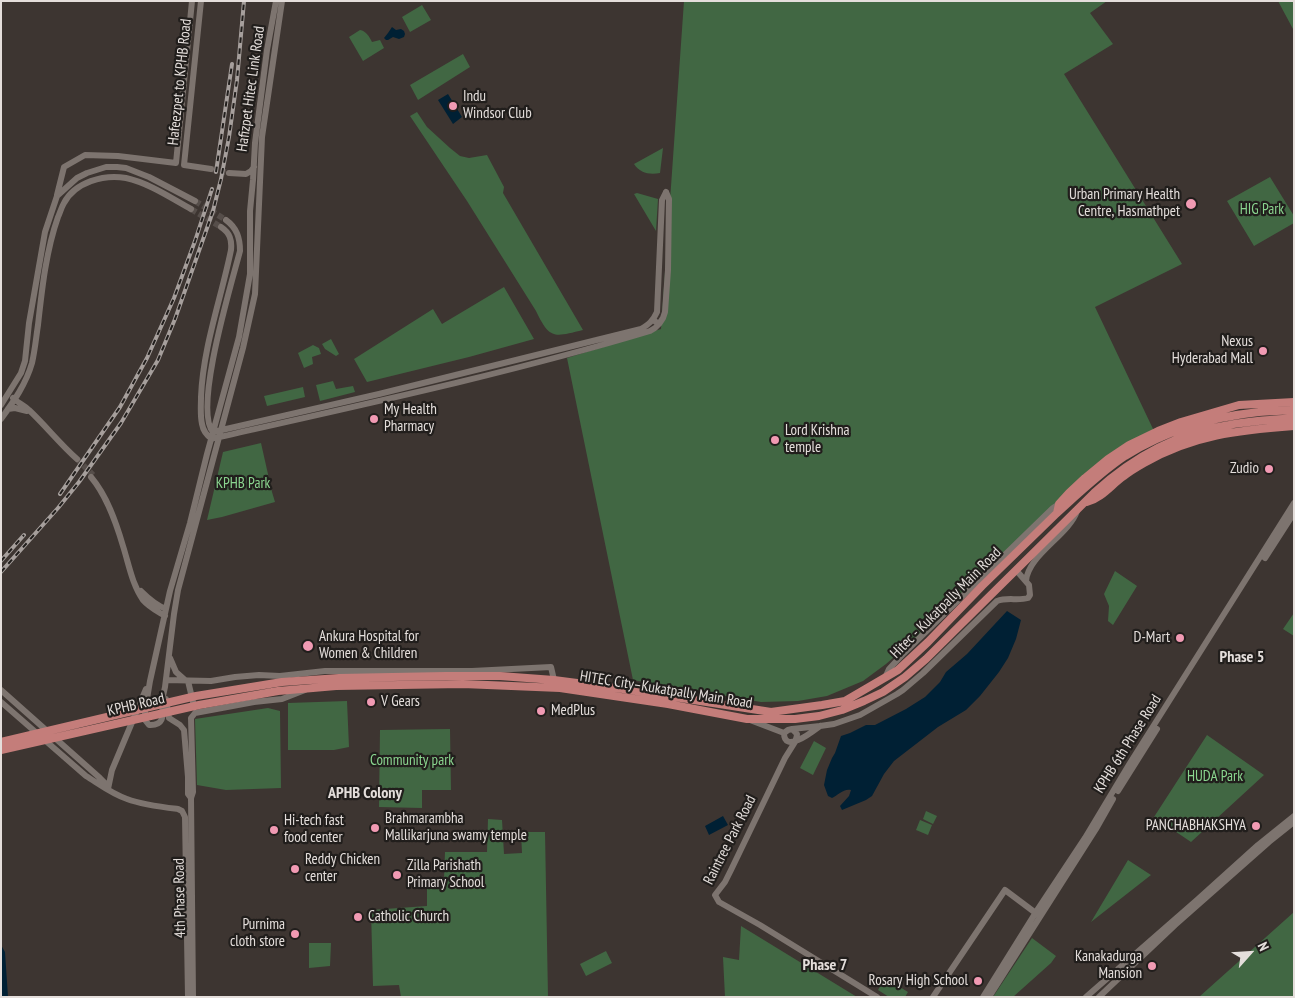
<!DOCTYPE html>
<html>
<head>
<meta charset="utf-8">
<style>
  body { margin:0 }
  #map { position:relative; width:1295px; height:998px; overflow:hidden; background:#3d3531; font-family:"PT Sans Narrow",sans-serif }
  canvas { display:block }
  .frame { position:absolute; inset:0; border:2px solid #e4dedb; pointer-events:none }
  .north { position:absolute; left:1225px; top:928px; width:50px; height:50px; -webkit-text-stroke:4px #211e1c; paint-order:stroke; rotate:64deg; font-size:14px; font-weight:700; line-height:20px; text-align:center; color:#e4dedb }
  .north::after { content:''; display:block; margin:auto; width:18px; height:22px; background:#e4dedb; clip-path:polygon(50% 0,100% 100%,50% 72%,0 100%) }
</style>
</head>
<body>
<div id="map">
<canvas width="1295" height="998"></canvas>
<div class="frame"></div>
<div class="north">N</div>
</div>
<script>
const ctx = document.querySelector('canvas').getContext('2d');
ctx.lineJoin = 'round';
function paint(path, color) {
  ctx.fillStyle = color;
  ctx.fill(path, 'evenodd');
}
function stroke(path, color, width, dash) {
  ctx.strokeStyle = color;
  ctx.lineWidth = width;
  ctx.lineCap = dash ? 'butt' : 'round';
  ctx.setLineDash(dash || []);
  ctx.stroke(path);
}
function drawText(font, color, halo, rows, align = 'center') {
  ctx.font = font + ' "PT Sans Narrow",sans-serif';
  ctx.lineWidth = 4.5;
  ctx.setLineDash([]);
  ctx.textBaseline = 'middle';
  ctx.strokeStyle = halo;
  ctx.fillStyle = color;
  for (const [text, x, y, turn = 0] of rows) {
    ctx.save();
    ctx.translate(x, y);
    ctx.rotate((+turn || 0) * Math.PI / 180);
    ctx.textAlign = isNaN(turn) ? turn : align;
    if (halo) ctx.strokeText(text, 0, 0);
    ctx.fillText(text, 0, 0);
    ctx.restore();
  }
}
const green = new Path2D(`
  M684,1H1107L1090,13L1113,44L1064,74L1182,264L1095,307L1154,431L1138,439L923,632L886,664L863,681L827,696L798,701L761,702L633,680L567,358L661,329Z
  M1278,1H1294V29H1293Z
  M422,5L431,20L410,32L402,17Z
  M360,30C366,31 369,36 372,42L380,40L384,48L363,61L349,37Z
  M463,54L470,67L418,100L410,85Z
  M417,112L427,127L450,148L460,156L469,158L487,155L504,187L503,193L583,330C554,337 550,340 536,311L467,201L410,116Z
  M663,148L660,173C649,175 640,173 634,164Z
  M1270,177L1294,216V223L1254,246L1227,201Z
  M637,193L658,199L656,231L634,194Z
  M504,287L534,339L469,357L367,382L354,359L433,309L442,324Z
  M331,339L339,354L336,356L325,349L322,344Z
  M313,345L319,348L321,354L312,357L313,364L304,368L298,353Z
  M333,381L336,389L353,386L355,392L320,401L316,385Z
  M303,387L305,397L267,406L264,396Z
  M261,443L272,492L275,502L222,517L207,520L223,452Z
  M1115,571L1137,586L1113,625L1108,621L1109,606L1104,594Z
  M1294,613V636L1283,629Z
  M347,701L349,747L334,750H288V703Z
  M268,708L280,711L281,788L226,790L197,785L195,719Z
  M450,729L451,790H422V808L379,807L380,730Z
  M1207,735L1264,775L1191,842L1154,817Z
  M814,741L826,748L813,775L800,768Z
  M926,811L937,816L933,824L923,819Z
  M488,819L502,820L504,854L522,853L521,832H545L548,997H401L399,985L373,986L371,910L427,906V880L444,879L445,852H487Z
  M920,820L932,825L928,835L916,830Z
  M1128,860L1151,875L1091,922Z
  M1294,912V997H1199Z
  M741,926L857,997H725L723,957L739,960Z
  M1032,938L1056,956L1051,963L1013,997H993Z
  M309,943H331L330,966L309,968Z
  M606,951L612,963L586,976L580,964Z
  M885,978L908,992L905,997H889L878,990Z`);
const water = new Path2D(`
  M392,27L396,30L401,29L404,31L405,34L404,37L399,39L393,37L388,40H386L384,38L388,33Z
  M448,94L462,117L453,124L438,100Z
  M1007,611L1021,620L1016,639L1008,658L999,672L980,696L966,710L938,727L894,761L884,774L872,796L866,800L842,810L840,806L849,796L851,790C844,788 838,795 832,798L828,796L824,785L827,770L832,758L835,753L841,736L850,733L866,725H875L906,709L925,697L940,682L946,672L967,654Z
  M723,816L728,825L709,835L705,826Z
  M1,945L5,952L8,997H1Z`);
const secondaryTunnel = new Path2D(`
  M211,169L229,173
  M195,201L226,220
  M191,209L221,227
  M77,459L93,475`);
const secondary = new Path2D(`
  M201,1L184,165L211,169
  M276,1L267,50L255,143L253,180L250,211V274L239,337L207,454L190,523L170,591L150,681L145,711V720L149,725C167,726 162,712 162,700C163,696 164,692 165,687L174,614L178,590L243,348L255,294L262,137L282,1
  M229,173L246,174L251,171L254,167
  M57,195L64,167L85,155L118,156L176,163L192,1
  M226,220C237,228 240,238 240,251C232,282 193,409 213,432L379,394L641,329C649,324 653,321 657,312L662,200L666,192
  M659,324L663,318L665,312L668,270L669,199L666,192
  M13,398C18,403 24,405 29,410C46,426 60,444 77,459
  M1,405L21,373L25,361L29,323L45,232L57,196L77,178L87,173L106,167H117L126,168L149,177L195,201
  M8,409L15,408L27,411
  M1,419C14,401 26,384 32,363C35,350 36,338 38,325C42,289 46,251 58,217C60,213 61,208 64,203C75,182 104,174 126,178C149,183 171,198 191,209
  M215,438C361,405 507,374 650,331L655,328L659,324L653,320
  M212,439C206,435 203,430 202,424C200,415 201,406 201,397C203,347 221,299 231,250C232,240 230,233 221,227
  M91,477C107,496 116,522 123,546C129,565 132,584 143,600C149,607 157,611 165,616
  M1265,558L1294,513
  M1026,581C1028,555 1069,535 1077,511
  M141,591C149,599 156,605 166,609
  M170,658L176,672L185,680
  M885,678L889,669L904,653L1053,508L1059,504
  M166,680L211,681L235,677L259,675L280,676L325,671H472L551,667L554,680
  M188,681L193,702
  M1,690L100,778L105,783L108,789
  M166,699L169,718L180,725L184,730L188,777V794L191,798
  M1,702L86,776C99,784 112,794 127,799C143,805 161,807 178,809L182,811L185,817L188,997
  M750,720L784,733
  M820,726C812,732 784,754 784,733L788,730L792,729L797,734C797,737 796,739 795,742L785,758L731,870L725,882L715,895L719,902L760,925L877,997
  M792,729L820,726L834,724L860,715L897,694L903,690L923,673L997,601C1007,597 1018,601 1028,598L1030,595L1029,585L1016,570
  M108,789L112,770L146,689
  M1118,791L1157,729
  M193,997L191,798L193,792L191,718L195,713L254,702L282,699L305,690
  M933,997L1005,890L1037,914
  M983,997L1036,912L1085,838L1130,763L1294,503
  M989,997L1096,829L1113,799
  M1086,997L1197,900L1258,845L1294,816
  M1099,997L1175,925L1269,842L1294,822`);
const primary = new Path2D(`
  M1087,502C1102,498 1112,484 1124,476C1130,471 1137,467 1144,463C1192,435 1239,430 1294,426
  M1057,513C1079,493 1101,472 1125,456C1165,431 1212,417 1259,412C1271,411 1282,411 1294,410
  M1,742L196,696L282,682L339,678L446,676H500L554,680L623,689L771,712L822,705L845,701L898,670L928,642L982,586L1057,513L1059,504L1069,493L1085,478L1108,459L1129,445L1158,431L1181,422L1239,405L1294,402
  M1,750L199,705L278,691L336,686L463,684L560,688L668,704L747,719H795L819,716L842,710L864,701L883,692L905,677L926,659L1094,493C1132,458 1177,433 1229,425C1250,421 1272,420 1294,418`);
const rail = new Path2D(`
  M216,172L232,64
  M60,494L120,407L147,358L174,298L195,241L212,189
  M1,561L24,535
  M1,572L58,508L79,482L121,423L158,360L175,319L213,211L221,179L229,137L237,80L244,1`);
const markers = [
  [453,106,5,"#f19ab3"],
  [1191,204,6,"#f19ab3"],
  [1263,351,5,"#f19ab3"],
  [374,419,5,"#f19ab3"],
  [775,440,5,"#f19ab3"],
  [1269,469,5,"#f19ab3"],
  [1180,638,5,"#f19ab3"],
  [308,646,6,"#f19ab3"],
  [371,702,5,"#f19ab3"],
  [541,711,5,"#f19ab3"],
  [1256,826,5,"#f19ab3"],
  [375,828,5,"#f19ab3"],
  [274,830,5,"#f19ab3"],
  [295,869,5,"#f19ab3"],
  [397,875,5,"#f19ab3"],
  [358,917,5,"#f19ab3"],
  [295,934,5,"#f19ab3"],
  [1152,966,5,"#f19ab3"],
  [978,981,5,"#f19ab3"]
];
const streetNames = [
  ["Hafeezpet to KPHB Road",180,82,-84],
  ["Hafizpet Hitec Link Road",251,89,-82],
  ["Hitec - Kukatpally Main Road",946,603,-45],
  ["HITEC City–Kukatpally Main Road",666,690,9],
  ["KPHB Road",136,705,-13],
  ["KPHB 6th Phase Road",1128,744,-58],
  ["Raintree Park Road",730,840,-63],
  ["4th Phase Road",180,898,-91]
];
const poiNames = [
  ["Indu",463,97],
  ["Windsor Club",463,114],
  ["Urban Primary Health",1180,195,"right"],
  ["Centre, Hasmathpet",1180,212,"right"],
  ["Nexus",1253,342,"right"],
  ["Hyderabad Mall",1253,359,"right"],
  ["My Health",384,410],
  ["Pharmacy",384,427],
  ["Lord Krishna",785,431],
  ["temple",785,448],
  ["Zudio",1259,469,"right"],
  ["Ankura Hospital for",319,637],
  ["Women & Children",319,654],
  ["D-Mart",1170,638,"right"],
  ["V Gears",381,702],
  ["MedPlus",551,711],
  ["Brahmarambha",385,819],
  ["Mallikarjuna swamy temple",385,836],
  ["Hi-tech fast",284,821],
  ["food center",284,838],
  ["PANCHABHAKSHYA",1246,826,"right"],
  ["Reddy Chicken",305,860],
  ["center",305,877],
  ["Zilla Parishath",407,866],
  ["Primary School",407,883],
  ["Catholic Church",368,917],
  ["Purnima",285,925,"right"],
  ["cloth store",285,942,"right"],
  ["Kanakadurga",1142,957,"right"],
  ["Mansion",1142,974,"right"],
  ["Rosary High School",968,981,"right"]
];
const parkNames = [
  ["HIG Park",1262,210],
  ["KPHB Park",243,484],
  ["Community park",412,761],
  ["HUDA Park",1215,777]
];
const neighbourhoodNames = [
  ["Phase 5",1242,657],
  ["APHB Colony",365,793],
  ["Phase 7",825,965]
];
paint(green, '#416743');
paint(water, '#002034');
stroke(secondaryTunnel, '#564e4a', 6, [6, 3]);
stroke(secondary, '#7d746f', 6);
stroke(primary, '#c47d7a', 8);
stroke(rail, '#a69f9c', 4);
stroke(rail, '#211e1c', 2, [5.5]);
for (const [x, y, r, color] of markers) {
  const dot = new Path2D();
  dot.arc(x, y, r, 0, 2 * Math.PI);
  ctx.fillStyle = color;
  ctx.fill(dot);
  stroke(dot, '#211e1c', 2);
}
drawText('15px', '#e4dedb', '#211e1c', streetNames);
drawText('15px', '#e4dedb', '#211e1c', poiNames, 'left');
drawText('15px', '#8ad58f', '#211e1c', parkNames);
drawText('bold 16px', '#e4dedb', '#211e1c', neighbourhoodNames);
</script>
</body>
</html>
